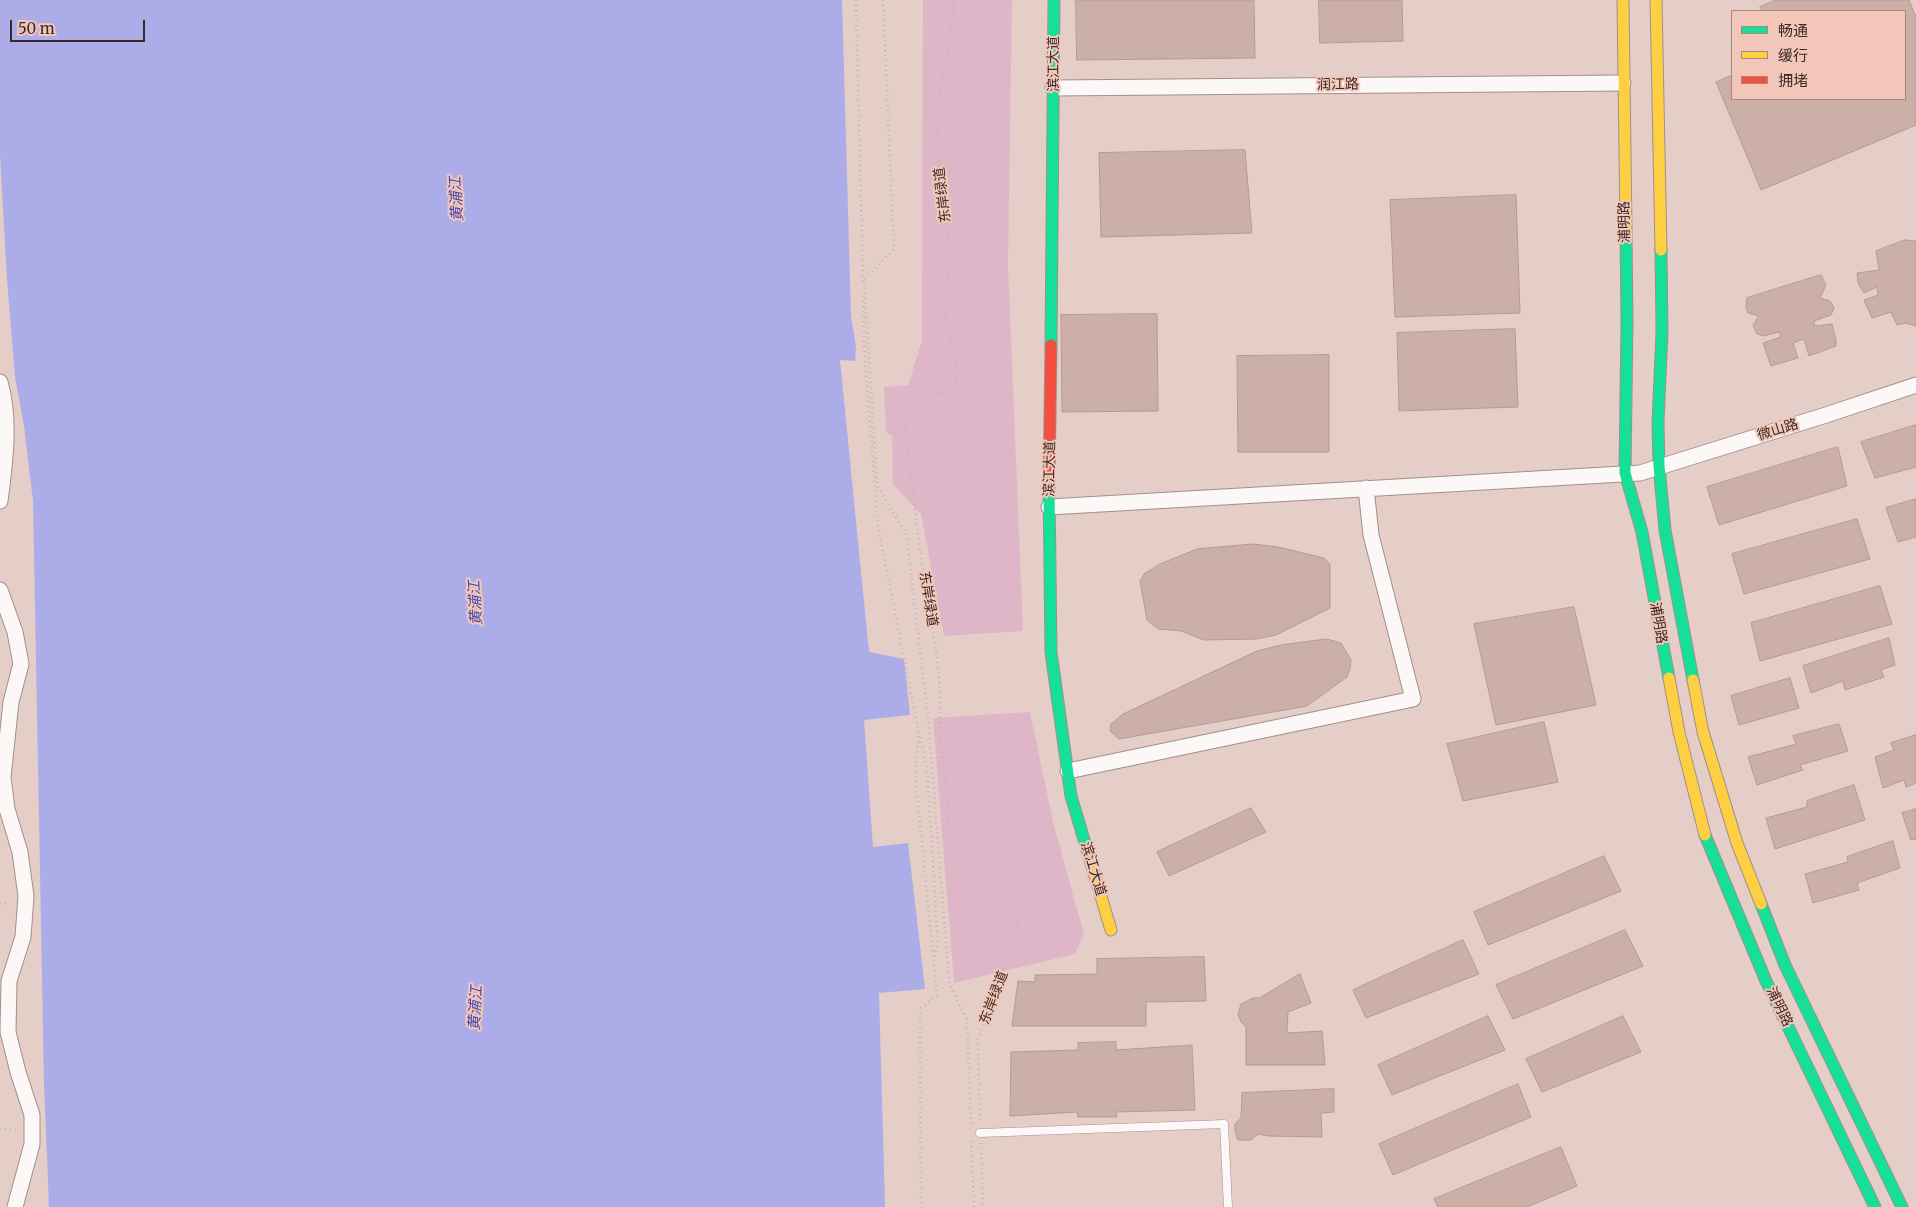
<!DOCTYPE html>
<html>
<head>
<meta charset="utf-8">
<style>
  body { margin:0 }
  #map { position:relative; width:1916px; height:1207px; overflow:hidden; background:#e5cec7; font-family:Merriweather,"Noto Sans SC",serif }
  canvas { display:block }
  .legend { position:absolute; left:1731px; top:10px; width:175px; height:90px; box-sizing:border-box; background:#f2c7ba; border:1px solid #a8887e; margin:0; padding:6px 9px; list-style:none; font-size:15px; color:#392924 }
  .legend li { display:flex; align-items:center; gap:10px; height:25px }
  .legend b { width:25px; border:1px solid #a8887e }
  .scale { position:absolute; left:10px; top:20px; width:135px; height:22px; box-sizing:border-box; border:2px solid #392924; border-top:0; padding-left:6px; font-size:15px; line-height:18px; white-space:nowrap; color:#392924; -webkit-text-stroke:4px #f2c7ba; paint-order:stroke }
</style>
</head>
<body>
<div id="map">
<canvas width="1916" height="1207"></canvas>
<ul class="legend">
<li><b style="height:6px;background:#16e098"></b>畅通</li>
<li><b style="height:6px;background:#ffcf43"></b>缓行</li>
<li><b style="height:6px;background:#f24e42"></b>拥堵</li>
</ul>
<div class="scale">50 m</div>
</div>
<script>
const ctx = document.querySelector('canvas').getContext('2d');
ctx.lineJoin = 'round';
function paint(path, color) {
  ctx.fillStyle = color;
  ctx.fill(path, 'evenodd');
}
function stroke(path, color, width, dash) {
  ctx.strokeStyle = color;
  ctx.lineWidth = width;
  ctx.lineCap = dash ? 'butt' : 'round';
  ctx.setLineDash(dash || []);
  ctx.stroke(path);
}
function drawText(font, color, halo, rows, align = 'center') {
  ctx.font = font + ' Merriweather,"Noto Sans SC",serif';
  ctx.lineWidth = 4;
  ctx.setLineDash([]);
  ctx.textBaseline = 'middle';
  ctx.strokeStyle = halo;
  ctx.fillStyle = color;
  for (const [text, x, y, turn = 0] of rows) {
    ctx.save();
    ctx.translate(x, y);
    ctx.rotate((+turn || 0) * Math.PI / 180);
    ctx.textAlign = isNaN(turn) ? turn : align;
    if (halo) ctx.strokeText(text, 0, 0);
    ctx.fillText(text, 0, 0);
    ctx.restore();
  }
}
const green = new Path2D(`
  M923,0H1012L1008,265L1023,631L944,636L921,514L893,484L892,436L886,432L884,387L908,385L922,341Z
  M1030,712L1054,826L1084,934L1075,954L954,983L933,718Z`);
const water = new Path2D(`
  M0,0H842L851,316L856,347L855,361L840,360L869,652L904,659L910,715L864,720L873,847L908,843L925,989L879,993L885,1207H49L44,1084L33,501L24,426L15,377L7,279L0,155Z`);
const building = new Path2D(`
  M1076,0H1254L1255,58L1077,60Z
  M1319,0H1402L1403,41L1320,43Z
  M1776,0H1909L1916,17V125L1761,190L1716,82L1732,75V99H1905V11H1762L1760,7Z
  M1245,150L1252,233L1101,237L1099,153Z
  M1516,195L1520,313L1395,317L1390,200Z
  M1905,240L1916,241V324L1915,326L1906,323L1897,325L1891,312L1872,318L1864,300L1878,295L1877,287L1864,293L1858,283L1857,273L1879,270L1876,251Z
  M1821,275L1826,285L1820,298L1830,301L1834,308L1831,315L1814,321L1815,326L1832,324L1836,340V346L1809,356L1804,339L1793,343L1798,358L1771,366L1763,343L1781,337L1779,332L1763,336L1757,334L1753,325L1759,316L1748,313L1746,308L1747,298Z
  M1157,314L1158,411L1062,412L1061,315Z
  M1515,329L1518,407L1399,411L1397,333Z
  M1329,355V452H1238L1237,356Z
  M1916,425V467L1875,478L1861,442Z
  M1838,447L1847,486L1719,525L1707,487Z
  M1916,499V537L1898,542L1886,508Z
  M1857,519L1870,559L1744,594L1732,554Z
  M1253,544L1278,547L1324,558L1330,564V608L1276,635L1256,639L1204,640L1181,631L1158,629L1147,620L1140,581L1145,573L1160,564L1197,549Z
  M1880,586L1892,624L1760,661L1751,623Z
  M1574,607L1596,705L1496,725L1474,624Z
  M1889,638L1895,665L1881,670L1884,677L1845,690L1843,681L1811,693L1803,666Z
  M1327,639L1341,643L1351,660L1350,669L1347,677L1307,706L1119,739L1110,731L1111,724L1123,714L1257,651L1281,645Z
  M1790,678L1799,708L1739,725L1731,696Z
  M1544,722L1558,782L1463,801L1447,744Z
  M1839,724L1848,751L1800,765L1803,770L1757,785L1748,757L1796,744L1793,736Z
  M1916,735V783L1906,787L1904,780L1883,788L1875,757L1894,750L1891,743Z
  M1854,785L1865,820L1775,849L1766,818L1807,807V801Z
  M1251,808L1266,832L1169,876L1157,852Z
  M1916,809V839L1911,840L1902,813Z
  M1893,841L1900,868L1857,883L1859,890L1813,903L1805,874L1848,862L1847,857Z
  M1604,856L1621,891L1488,945L1474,912Z
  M1625,930L1643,966L1513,1019L1496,985Z
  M1463,940L1479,974L1366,1018L1353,990Z
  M1204,957L1206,1001L1146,1002V1026H1012L1018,981L1035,982V975L1097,974V959Z
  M1300,974L1311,1003L1288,1012L1287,1033L1322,1031L1325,1065H1246V1027L1241,1022L1238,1014L1241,1004L1253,998H1259Z
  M1488,1016L1505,1050L1392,1095L1378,1065Z
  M1623,1016L1641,1052L1542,1092L1526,1059Z
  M1116,1042V1050L1192,1045L1195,1110L1116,1112L1117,1117H1078L1077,1112L1010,1116L1011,1052L1078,1050V1043Z
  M1518,1084L1531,1117L1393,1175L1379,1144Z
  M1334,1089V1112L1321,1113L1322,1137L1268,1136L1258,1134L1251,1140H1238L1235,1131V1124L1241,1118L1242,1093Z
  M1561,1147L1577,1186L1527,1207H1438L1434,1199Z`);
const path = new Path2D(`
  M856,0L863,282
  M883,0L894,249L864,280L877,486L906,533L928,715L949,983L967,1020L971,1124
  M954,0L949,47L936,106L939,159L950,259L945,315L955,362L958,391L935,394L903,407L917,528L939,670L941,744L948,799L947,838L973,864L1008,889L1018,914L1013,948L997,986L991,1008L978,1039L980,1122
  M863,301L865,361L878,527L919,734L915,773L937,995L920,1009L921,1207
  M920,737L927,768L938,944L934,959
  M0,903H9
  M0,1129L17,1130
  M971,1141L974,1207
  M981,1143L983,1207`);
const lane = new Path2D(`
  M980,1133L1224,1124L1228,1207`);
const street = new Path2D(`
  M1053,88L1623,83
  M0,382C11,420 5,462 0,501
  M1049,507L1640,473L1826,415L1916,385
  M0,590L15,632L21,664L11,702L3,777L7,809L20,852L26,896L23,937L9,981L8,1032L18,1072L32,1115V1144L15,1207
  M1068,771L1413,699L1371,535L1366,488`);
const fast = new Path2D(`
  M1626,229L1627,321L1625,473L1642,532L1669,678
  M1661,250L1662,332L1658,422L1659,466L1665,530L1693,680
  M1051,345L1054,0
  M1049,486L1051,652L1071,796L1091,863
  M1705,835L1766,981L1875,1207
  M1761,904L1785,965L1902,1207`);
const slow = new Path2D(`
  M1623,0L1626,229
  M1656,0L1661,250
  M1669,678L1679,732L1705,835
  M1693,680L1703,732L1737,843L1761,904
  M1091,863L1111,930`);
const jam = new Path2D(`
  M1049,486L1051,345`);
const streetNames = [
  ["滨江大道",1054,64,-90],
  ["润江路",1338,85,-1],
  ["东岸绿道",943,195,-97],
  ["浦明路",1625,222,-91],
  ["微山路",1778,430,-17],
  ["滨江大道",1050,469,-89],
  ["东岸绿道",928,599,81],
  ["浦明路",1658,623,80],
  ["滨江大道",1093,869,73],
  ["东岸绿道",994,998,-69],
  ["浦明路",1779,1007,64]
];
const waterNames = [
  ["黄浦江",457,199,-93],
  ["黄浦江",476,603,-93],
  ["黄浦江",476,1008,-87]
];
paint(green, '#dfb6c8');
paint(water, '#acace8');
paint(building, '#ccafa7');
stroke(building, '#af9d98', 1);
stroke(lane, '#a1908b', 9);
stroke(street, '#a1908b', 17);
stroke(fast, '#a1908b', 13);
stroke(slow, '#a1908b', 13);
stroke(jam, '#a1908b', 13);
stroke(path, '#c0b7b5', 3, [1, 4]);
stroke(lane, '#fbf8f7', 8);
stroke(street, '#fbf8f7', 15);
stroke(fast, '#16e098', 11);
stroke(slow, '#ffcf43', 11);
stroke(jam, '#f24e42', 11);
drawText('14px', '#392924', '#f2c7ba', streetNames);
drawText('italic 15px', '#4646ac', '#f2c7ba', waterNames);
</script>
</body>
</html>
